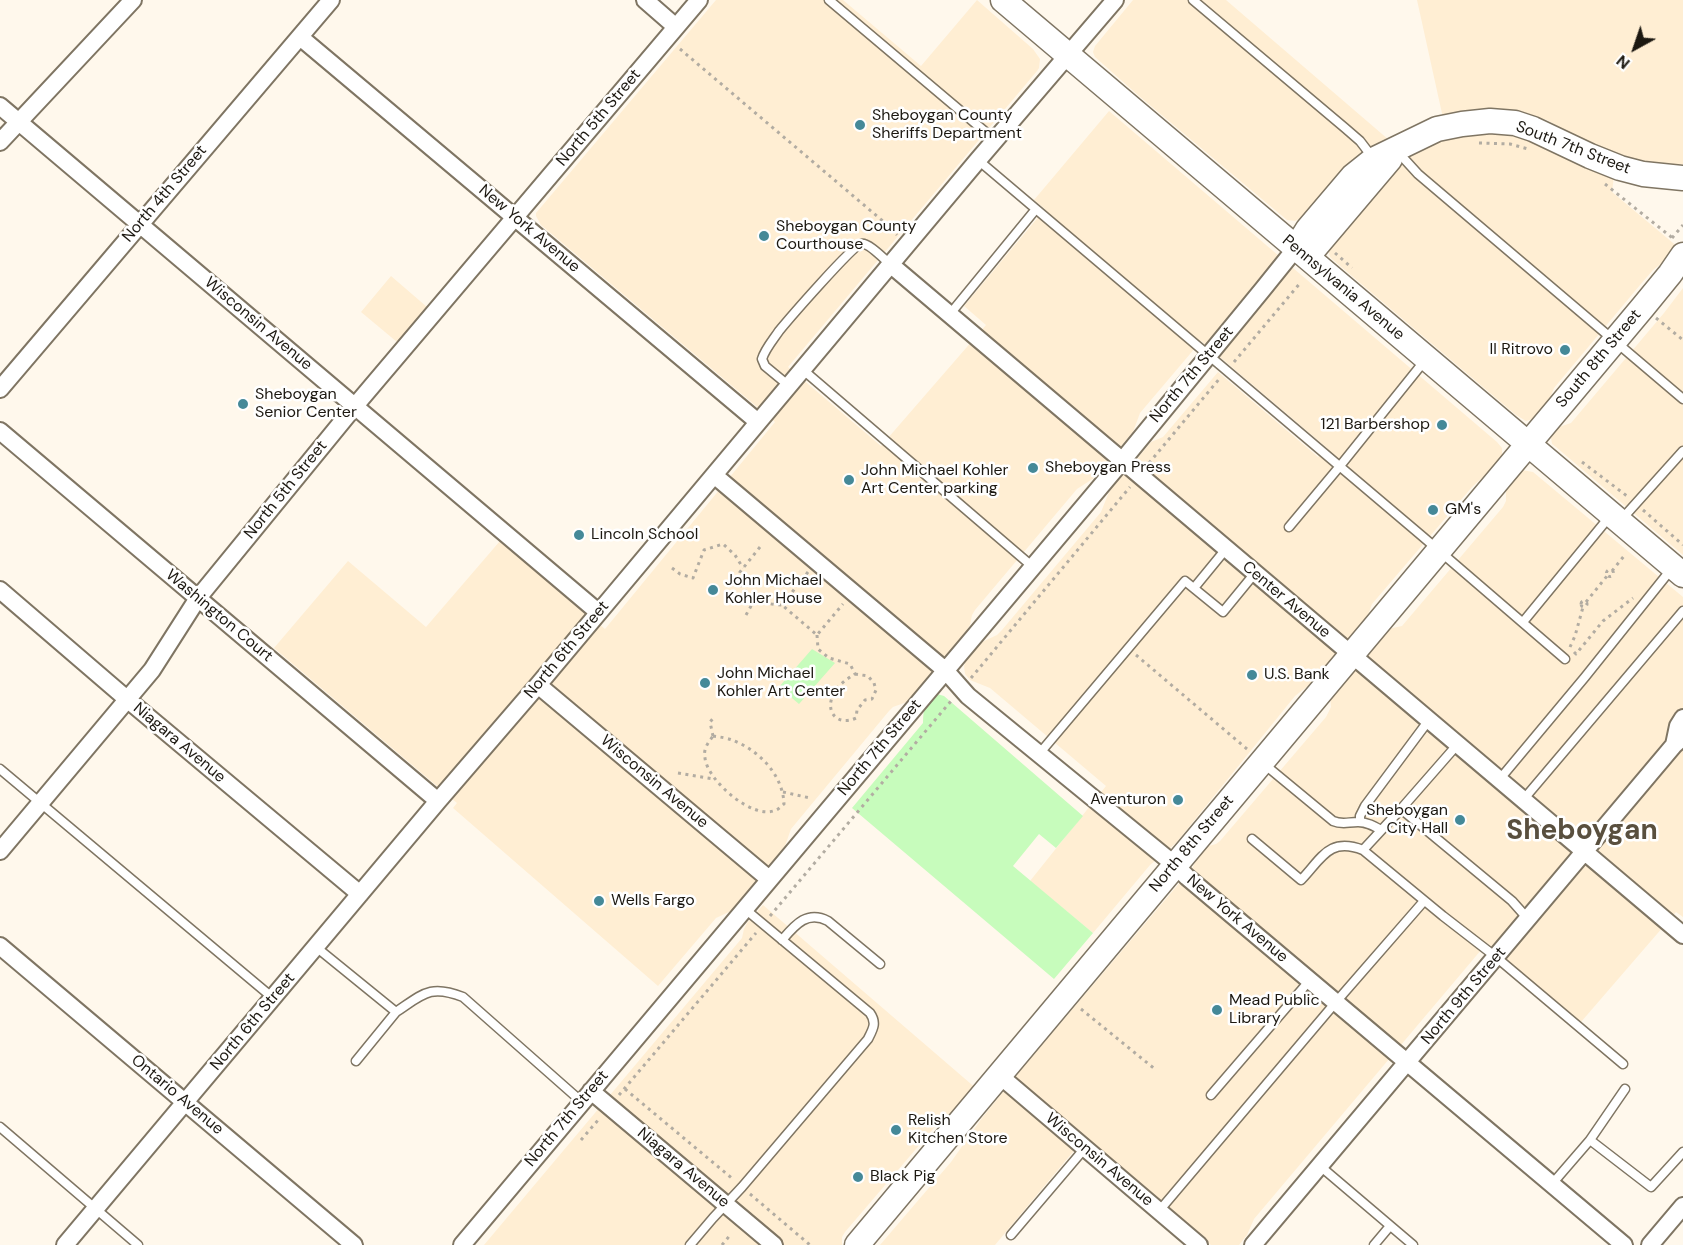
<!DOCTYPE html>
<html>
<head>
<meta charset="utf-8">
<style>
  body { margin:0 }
  #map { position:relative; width:1683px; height:1245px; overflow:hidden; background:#fff8ec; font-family:"DM Sans",sans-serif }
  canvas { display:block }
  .north { position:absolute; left:1605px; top:18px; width:60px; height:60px; -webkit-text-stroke:4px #fff; paint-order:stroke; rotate:220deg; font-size:16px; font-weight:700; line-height:24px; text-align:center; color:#1c1811 }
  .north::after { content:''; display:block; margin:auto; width:21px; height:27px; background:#1c1811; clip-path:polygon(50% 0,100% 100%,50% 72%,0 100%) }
</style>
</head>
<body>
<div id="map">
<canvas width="1683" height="1245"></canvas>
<div class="north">N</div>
</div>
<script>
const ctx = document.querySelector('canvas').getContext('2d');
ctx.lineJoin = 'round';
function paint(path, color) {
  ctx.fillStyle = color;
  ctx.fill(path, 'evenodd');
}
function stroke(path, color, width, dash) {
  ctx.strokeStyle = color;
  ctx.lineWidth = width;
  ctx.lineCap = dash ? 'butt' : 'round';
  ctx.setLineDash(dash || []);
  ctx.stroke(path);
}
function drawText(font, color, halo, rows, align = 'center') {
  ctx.font = font + ' "DM Sans",sans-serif';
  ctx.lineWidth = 5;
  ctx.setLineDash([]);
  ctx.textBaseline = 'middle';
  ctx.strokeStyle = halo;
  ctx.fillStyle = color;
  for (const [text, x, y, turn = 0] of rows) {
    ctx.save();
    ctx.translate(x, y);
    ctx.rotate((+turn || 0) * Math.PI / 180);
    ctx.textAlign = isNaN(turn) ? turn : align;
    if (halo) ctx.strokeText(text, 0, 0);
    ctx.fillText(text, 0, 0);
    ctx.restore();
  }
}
const built = new Path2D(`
  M716,0H843L921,66L977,0L1033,49L1040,59L1039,68L1037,71L788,367L881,446L986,325L964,306L1045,209L1034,200L1109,111L1497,442L1502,448V456L1498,463L1472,487L1372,604L1368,615L1313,682L1295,696L1176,843L1150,865L1093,933L1030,881L1106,786L990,688L970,680L965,674L964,666L965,662L982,642L997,635L1002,630L1101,512L1109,492L1151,442L1163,437L1218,372L1318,457L1327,448L1201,341L1140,413L1133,432L1094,478L1077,489L975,610L972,615L970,625L967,630L907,702L893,707L889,711L791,829L785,846L731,911L716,918L658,986L453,808L457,803L274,648L348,561L426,627L500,541L605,629L775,422L541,225L536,216V213Z
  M1133,0H1226L1389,140L1340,174L1299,219L1295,221L1287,220L1139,96L1095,57L1093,52L1095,46Z
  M1417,0H1683V164L1663,168L1632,161L1578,138L1547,120L1513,111L1443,118Z
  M1494,133L1524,138L1614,176L1612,192L1679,248L1672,255L1653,270L1640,285L1554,388L1548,403L1535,417L1530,420L1526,421L1516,415L1333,260L1330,257L1328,249V245L1408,155L1437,141L1456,136Z
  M391,276L427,307L397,342L361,312Z
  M1683,288V555L1556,447L1552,444L1551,438L1556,428L1571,423L1664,313Z
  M1522,470L1533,472L1683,597V917L1676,912L1581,1022L1487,943L1254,1219L1247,1235L1239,1245H1211L1083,1140L995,1245H880L951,1162L982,1118L1020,1071L1193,867L1197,855L1205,847L1216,844L1220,841L1326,717L1331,707L1330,696L1388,629L1402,626L1503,507L1506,501V488Z
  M763,905L978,1090L956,1112L945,1115L845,1232L842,1237V1245H484L742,938L744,929L747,923Z`);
const green = new Path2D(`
  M812,649L835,663L799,704L779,687Z
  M937,694L944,696L1083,816L1056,848L1039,834L1013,866L1093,933L1054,979L852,808L923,723C923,710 925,700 937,694Z`);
const path = new Path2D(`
  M680,49L891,228L897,235
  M1479,143L1510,144L1528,149
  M1605,184L1675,240
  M1672,238L1683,225
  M1335,253L1352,268
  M1656,318L1683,340
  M1234,362L1301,282
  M1582,462L1627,496
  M1149,463L1220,378
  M1643,510L1683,545
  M760,547L740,572L738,579C747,599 762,604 782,605
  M672,568L680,574L693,578L704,550L723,544L735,555L743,568
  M1606.5 573a3.5 3.5 0 1 1 7 0a3.5 3.5 0 1 1-7 0Z
  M1612,571L1624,556
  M808,572L782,605L817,635L843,604
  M1581 604a3 3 0 1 1 6 0a3 3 0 1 1-6 0Z
  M1586,602L1607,576
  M746,615L755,599
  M817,635L818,649L829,658L850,664L855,674
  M1570,647L1575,636L1583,607
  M1574,652L1576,654L1603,621L1633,598
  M1136,655L1247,749
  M855,674L868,676L874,683L876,690L872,699L865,700L857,710L856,718C837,727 824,711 834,693C839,684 847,679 855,674Z
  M971,678L1130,487
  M713,736C720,737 727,738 732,740C759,750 783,775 784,804C781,806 779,809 776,810C753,821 707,780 705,758C703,749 708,743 713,736Z
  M713,736L710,722L715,716
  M678,773L713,779
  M783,792L810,798
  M770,916L951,701
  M1081,1009L1156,1070
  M625,1089L734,1180
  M619,1095L756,933
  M581,1140L599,1119
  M750,1194L810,1245
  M722,1245L731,1234`);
const lane = new Path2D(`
  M829,0L995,140
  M1193,0L1345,128L1360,141L1373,158
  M1397,151L1418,174L1683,399
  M978,160L1422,536L1565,659
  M950,314L1036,209
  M802,369L1033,567
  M788,385L765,366L762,359C765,349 773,340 779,331C788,320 852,246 861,244C868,242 884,259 890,264
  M1621,520L1683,451
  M1289,527L1340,466L1426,359
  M1194,588L1226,549
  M1523,622L1610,516
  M1039,754L1185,581L1223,612L1255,573
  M1264,764L1333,821C1342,825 1348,822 1358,822C1367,822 1374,826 1381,830
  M0,769L273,998
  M1499,780L1585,677L1673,567
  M1523,800L1683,611
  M1401,809L1512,901L1528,919
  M1360,822V816L1365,806L1429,720
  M1252,839L1301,880C1322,858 1329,837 1363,850L1443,916L1496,957L1623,1064
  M1363,850L1401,809L1457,745
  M782,940C795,925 807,910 828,921L880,964
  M316,947L396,1012C423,994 430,984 463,997L582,1102
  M356,1061L396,1012
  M1211,1095L1310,980
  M0,1127L138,1245
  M1590,1140L1625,1089
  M1320,1166L1413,1245
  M1552,1184L1590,1140L1651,1187L1683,1152
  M1159,1211L1336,1002L1424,901
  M1011,1235L1085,1148
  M690,1245L713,1218L742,1187L868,1039C873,1029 877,1023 870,1013L745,909
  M1374,1245L1390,1226`);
const street = new Path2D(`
  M645,0L676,27
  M300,37L758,422
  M0,106L598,612
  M0,142L133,0
  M890,264L1683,935
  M0,389L331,0
  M0,431L438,801
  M714,475L945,670L968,696L1175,865L1187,877L1624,1245
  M0,590L128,700L360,894
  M538,685L769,879
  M1674,745L1678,726L1683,718
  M0,851L152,670L198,598L355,406L699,0
  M0,946L354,1245
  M999,1075L1199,1245
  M591,1091L774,1245
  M65,1245L438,801L538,685L978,160L1115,0
  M462,1245L1122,461L1263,289L1296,248
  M1253,1245L1674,745L1683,737
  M1650,1245L1683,1206`);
const secondary = new Path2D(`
  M1003,0L1683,575
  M1296,248L1308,229L1353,176L1373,160L1437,129L1462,124L1490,121L1515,123L1533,129L1590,156L1620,168L1643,174L1683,178
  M1307,257L1390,159
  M857,1245L1643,307L1670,274L1683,255`);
const markers = [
  [860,125,6,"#458998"],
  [764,236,6,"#458998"],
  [1565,350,6,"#458998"],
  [243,404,6,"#458998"],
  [1442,425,6,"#458998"],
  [1033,468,6,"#458998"],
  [849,480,6,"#458998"],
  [1433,510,6,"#458998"],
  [579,535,6,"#458998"],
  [713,590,6,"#458998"],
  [1252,675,6,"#458998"],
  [705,683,6,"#458998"],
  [1178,800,6,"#458998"],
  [1460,820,6,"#458998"],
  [599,901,6,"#458998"],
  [1217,1010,6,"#458998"],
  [896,1130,6,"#458998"],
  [858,1177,6,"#458998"]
];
const poiNames = [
  ["Sheboygan County",872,116],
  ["Sheriffs Department",872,134],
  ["Sheboygan County",776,227],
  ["Courthouse",776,245],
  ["Il Ritrovo",1553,350,"right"],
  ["Sheboygan",255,395],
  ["Senior Center",255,413],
  ["121 Barbershop",1430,425,"right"],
  ["Sheboygan Press",1045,468],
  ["John Michael Kohler",861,471],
  ["Art Center parking",861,489],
  ["GM's",1445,510],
  ["Lincoln School",591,535],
  ["John Michael",725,581],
  ["Kohler House",725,599],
  ["John Michael",717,674],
  ["Kohler Art Center",717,692],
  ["U.S. Bank",1264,675],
  ["Aventuron",1166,800,"right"],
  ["Sheboygan",1448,811,"right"],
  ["City Hall",1448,829,"right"],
  ["Wells Fargo",611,901],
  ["Mead Public",1229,1001],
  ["Library",1229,1019],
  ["Relish",908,1121],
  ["Kitchen Store",908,1139],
  ["Black Pig",870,1177]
];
const streetNames = [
  ["North 5th Street",599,118,-50],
  ["South 7th Street",1573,148,21],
  ["North 4th Street",165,194,-50],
  ["New York Avenue",529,229,40],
  ["Pennsylvania Avenue",1343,288,40],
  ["Wisconsin Avenue",258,324,40],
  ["South 8th Street",1599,359,-50],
  ["North 7th Street",1192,375,-50],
  ["North 5th Street",286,490,-51],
  ["Center Avenue",1286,600,40],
  ["Washington Court",219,616,40],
  ["North 6th Street",567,650,-50],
  ["Niagara Avenue",179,743,40],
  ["North 7th Street",880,748,-50],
  ["Wisconsin Avenue",654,782,40],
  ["North 8th Street",1192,844,-50],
  ["New York Avenue",1237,919,40],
  ["North 9th Street",1464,996,-50],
  ["North 6th Street",253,1022,-50],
  ["Ontario Avenue",177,1095,40],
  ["North 7th Street",567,1119,-50],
  ["Wisconsin Avenue",1099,1160,40],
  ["Niagara Avenue",683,1168,40]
];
const townNames = [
  ["Sheboygan",1582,832]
];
paint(built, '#ffeed3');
paint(green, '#c7fcbc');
stroke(lane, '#7f7563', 11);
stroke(street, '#7f7563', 20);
stroke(secondary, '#7f7563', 27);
stroke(path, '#b2aca2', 3, [3, 4.5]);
stroke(lane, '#fff', 8);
stroke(street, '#fff', 16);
stroke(secondary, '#fff', 24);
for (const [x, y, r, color] of markers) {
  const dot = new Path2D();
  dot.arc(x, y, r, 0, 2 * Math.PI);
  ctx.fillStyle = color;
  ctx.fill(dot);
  stroke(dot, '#fff', 2);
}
drawText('16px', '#1c1811', '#fff', poiNames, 'left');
drawText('16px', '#1c1811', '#fff', streetNames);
drawText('bold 28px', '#594f3e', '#fff', townNames);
</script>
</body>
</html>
